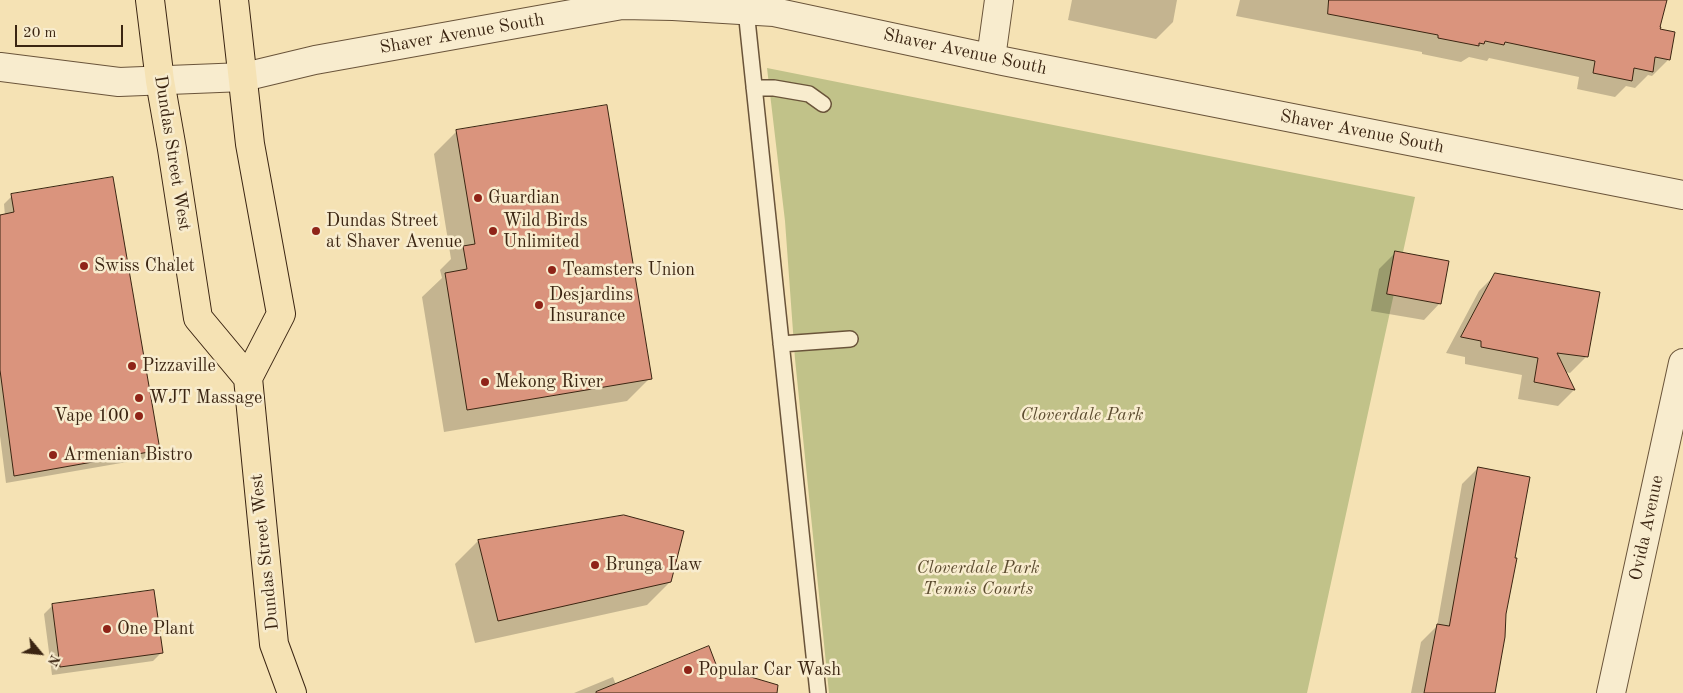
<!DOCTYPE html>
<html>
<head>
<meta charset="utf-8">
<style>
  body { margin:0 }
  #map { position:relative; width:1683px; height:693px; overflow:hidden; background:#f5e2b4; font-family:"Old Standard TT",serif }
  canvas { display:block }
  .north { position:absolute; left:15px; top:628px; width:50px; height:50px; -webkit-text-stroke:4px #f8ecce; paint-order:stroke; rotate:118deg; font-size:14px; font-weight:700; line-height:20px; text-align:center; color:#3b2512 }
  .north::after { content:''; display:block; margin:auto; width:18px; height:22px; background:#3b2512; clip-path:polygon(50% 0,100% 100%,50% 72%,0 100%) }
  .scale { position:absolute; left:15px; top:25px; width:108px; height:22px; box-sizing:border-box; border:2px solid #3b2512; border-top:0; padding-left:6px; font-size:15px; line-height:18px; white-space:nowrap; color:#3b2512; -webkit-text-stroke:4px #f8ecce; paint-order:stroke }
</style>
</head>
<body>
<div id="map">
<canvas width="1683" height="693"></canvas>
<div class="north">N</div>
<div class="scale">20 m</div>
</div>
<script>
const ctx = document.querySelector('canvas').getContext('2d');
ctx.lineJoin = 'round';
function paint(path, color) {
  ctx.fillStyle = color;
  ctx.fill(path, 'evenodd');
}
function stroke(path, color, width, dash) {
  ctx.strokeStyle = color;
  ctx.lineWidth = width;
  ctx.lineCap = dash ? 'butt' : 'round';
  ctx.setLineDash(dash || []);
  ctx.stroke(path);
}
function drawText(font, color, halo, rows, align = 'center') {
  ctx.font = font + ' "Old Standard TT",serif';
  ctx.lineWidth = 5;
  ctx.setLineDash([]);
  ctx.textBaseline = 'middle';
  ctx.strokeStyle = halo;
  ctx.fillStyle = color;
  for (const [text, x, y, turn = 0] of rows) {
    ctx.save();
    ctx.translate(x, y);
    ctx.rotate((+turn || 0) * Math.PI / 180);
    ctx.textAlign = isNaN(turn) ? turn : align;
    if (halo) ctx.strokeText(text, 0, 0);
    ctx.fillText(text, 0, 0);
    ctx.restore();
  }
}
const green = new Path2D(`
  M767,68L1415,197L1307,693H829L795,359L785,221Z`);
const shadow = new Path2D(`
  M1072,0H1177L1173,22L1156,39L1068,20Z
  M1240,0H1664L1658,28L1669,59L1652,76L1648,75L1635,88L1626,86L1615,97L1577,89L1579,77L1489,58L1487,61L1469,57L1461,62L1422,54V52L1236,16Z
  M457,131L650,378L627,401L444,432L422,297L442,278L440,270L451,259L434,154Z
  M12,196L159,450L150,458L6,483L0,436V217L5,216L4,204Z
  M1396,252L1440,303L1424,320L1371,311L1379,269Z
  M1496,274L1587,356L1570,373L1565,372L1574,390L1558,406L1518,399L1522,375L1465,364V357L1446,353L1479,291Z
  M1478,468L1505,614L1494,693H1411L1421,642L1437,626L1462,484Z
  M478,541L670,582L647,605L475,643L455,564Z
  M153,591L162,652L153,661L52,675L44,614L52,606Z
  M716,668L740,693H574L613,677L616,685Z`);
const building = new Path2D(`
  M1329,0H1667L1660,27H1661L1660,29L1675,32L1670,60L1655,57L1653,72L1634,68L1632,81L1593,73L1595,61L1505,42L1504,45L1485,41L1484,44L1479,43V46L1438,38V35L1328,14Z
  M607,105L652,379L467,410L445,273L467,269L463,246L475,244L456,130Z
  M113,177L160,450L14,476L0,370V215L14,212L11,194Z
  M1395,251L1449,261L1441,304L1387,294Z
  M1495,273L1600,292L1588,357L1557,353L1575,390L1534,382L1538,358L1481,347V341L1461,337Z
  M1478,467L1530,477L1515,558H1517L1506,614L1505,637L1495,693H1424L1437,624L1449,626Z
  M624,515L684,531L671,582L498,621L478,540Z
  M154,590L163,653L60,667L52,604Z
  M709,646L717,667L778,685L777,693H596V692Z`);
const service = new Path2D(`
  M746,10L818,693
  M754,88H774L809,94L823,104
  M781,344L850,339`);
const minor = new Path2D(`
  M991,58L999,0
  M1611,693L1683,363`);
const tertiary = new Path2D(`
  M0,67L119,82L244,77L315,60L622,5L673,6L774,12L1003,61L1683,195`);
const primary = new Path2D(`
  M150,0L160,81L172,149L198,318L248,378
  M234,0L250,144L281,314L248,378L274,644L292,693`);
const markers = [
  [478,198,5,"#8f2418"],
  [316,231,5,"#8f2418"],
  [493,231,5,"#8f2418"],
  [84,266,5,"#8f2418"],
  [552,270,5,"#8f2418"],
  [539,305,5,"#8f2418"],
  [132,366,5,"#8f2418"],
  [485,382,5,"#8f2418"],
  [139,398,5,"#8f2418"],
  [139,416,5,"#8f2418"],
  [53,455,5,"#8f2418"],
  [595,565,5,"#8f2418"],
  [107,629,5,"#8f2418"],
  [688,670,5,"#8f2418"]
];
const streetNames = [
  ["Shaver Avenue South",462,34,-10],
  ["Shaver Avenue South",965,52,12],
  ["Shaver Avenue South",1362,132,11],
  ["Dundas Street West",172,153,81],
  ["Ovida Avenue",1647,528,-78],
  ["Dundas Street West",265,552,-96]
];
const poiNames = [
  ["Guardian",488,198],
  ["Dundas Street",326,221],
  ["at Shaver Avenue",326,242],
  ["Wild Birds",503,221],
  ["Unlimited",503,242],
  ["Swiss Chalet",94,266],
  ["Teamsters Union",562,270],
  ["Desjardins",549,295],
  ["Insurance",549,316],
  ["Pizzaville",142,366],
  ["Mekong River",495,382],
  ["WJT Massage",149,398],
  ["Vape 100",129,416,"right"],
  ["Armenian Bistro",63,455],
  ["Brunga Law",605,565],
  ["One Plant",117,629],
  ["Popular Car Wash",698,670]
];
const parkNames = [
  ["Cloverdale Park",1082,415],
  ["Cloverdale Park",978,568],
  ["Tennis Courts",978,589]
];
paint(green, '#c1c289');
paint(shadow, '#0003');
paint(building, '#da947d');
stroke(building, '#3b2512', 1);
stroke(service, '#6a543a', 18);
stroke(minor, '#6a543a', 30);
stroke(tertiary, '#6a543a', 30);
stroke(primary, '#3b2512', 30);
stroke(service, '#f8ecce', 15);
stroke(minor, '#f8ecce', 28);
stroke(tertiary, '#f8ecce', 28);
stroke(primary, '#f5e2b4', 28);
for (const [x, y, r, color] of markers) {
  const dot = new Path2D();
  dot.arc(x, y, r, 0, 2 * Math.PI);
  ctx.fillStyle = color;
  ctx.fill(dot);
  stroke(dot, '#f8ecce', 2);
}
drawText('18px', '#3b2512', '#f8ecce', streetNames);
drawText('18px', '#3b2512', '#f8ecce', poiNames, 'left');
drawText('italic 18px', '#5c4c30', '#f8ecce', parkNames);
</script>
</body>
</html>
